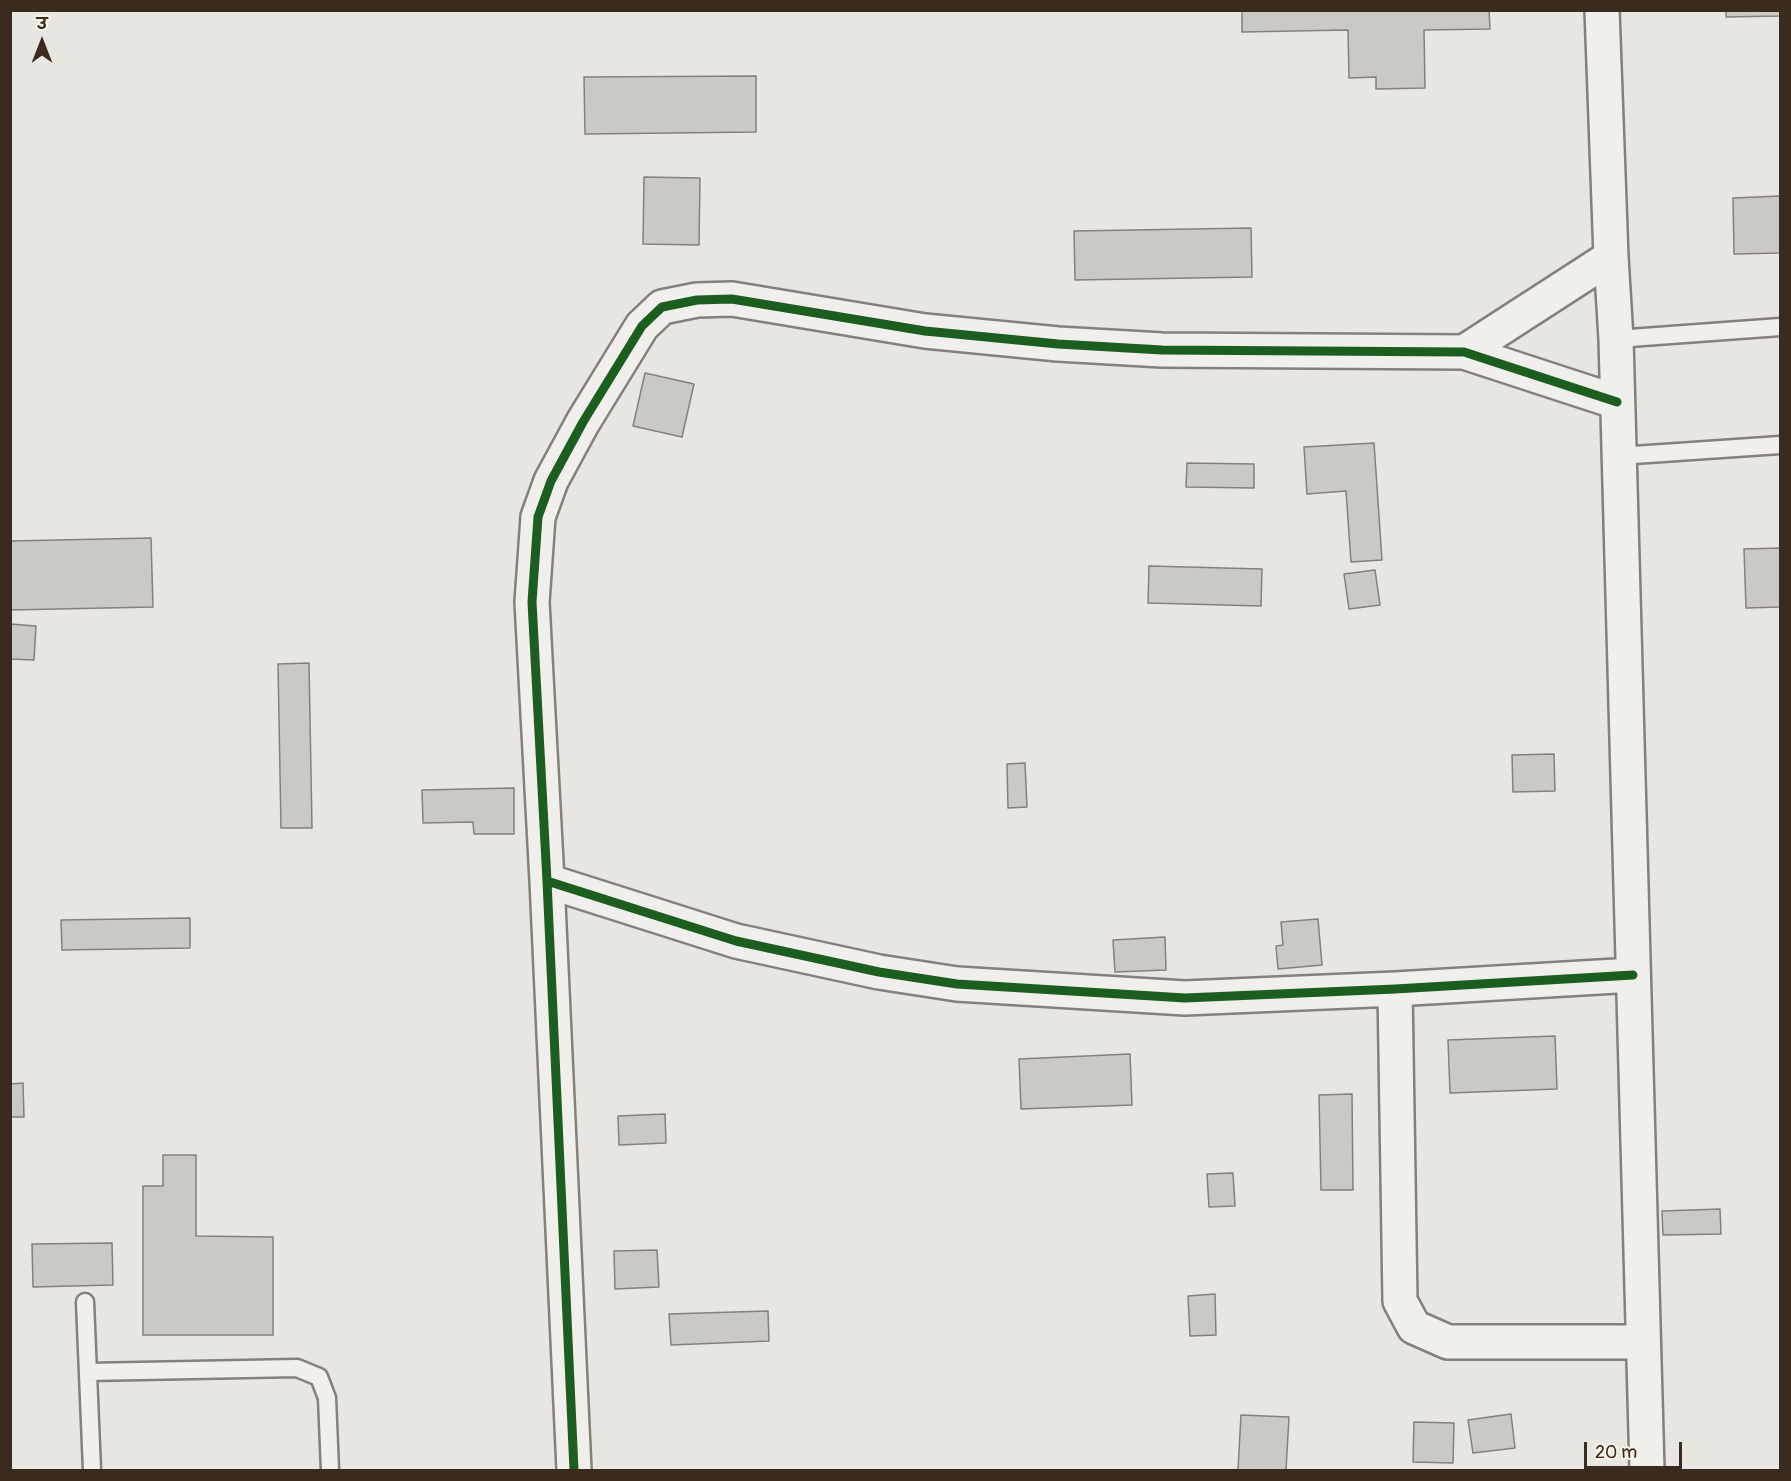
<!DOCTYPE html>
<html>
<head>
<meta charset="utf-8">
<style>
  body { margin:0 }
  #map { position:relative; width:1791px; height:1481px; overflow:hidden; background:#e8e6e0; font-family:Pangolin,"Playpen Sans Deva",sans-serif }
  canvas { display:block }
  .frame { position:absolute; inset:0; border:12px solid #3b2a1e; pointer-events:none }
  .north { position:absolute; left:12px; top:12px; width:60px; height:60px; -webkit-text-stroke:4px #f7f3e8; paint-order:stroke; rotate:0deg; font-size:16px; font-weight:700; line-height:24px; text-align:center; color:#3b2a1e }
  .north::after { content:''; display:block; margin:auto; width:21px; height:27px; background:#3b2a1e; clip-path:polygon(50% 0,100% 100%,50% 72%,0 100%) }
  .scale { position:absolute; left:1584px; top:1442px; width:98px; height:27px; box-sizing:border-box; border:3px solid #3b2a1e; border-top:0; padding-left:8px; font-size:18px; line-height:21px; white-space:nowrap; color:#3b2a1e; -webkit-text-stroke:4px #f7f3e8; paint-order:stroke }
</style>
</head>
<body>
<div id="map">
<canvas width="1791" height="1481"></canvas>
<div class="frame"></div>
<div class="north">उ</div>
<div class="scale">20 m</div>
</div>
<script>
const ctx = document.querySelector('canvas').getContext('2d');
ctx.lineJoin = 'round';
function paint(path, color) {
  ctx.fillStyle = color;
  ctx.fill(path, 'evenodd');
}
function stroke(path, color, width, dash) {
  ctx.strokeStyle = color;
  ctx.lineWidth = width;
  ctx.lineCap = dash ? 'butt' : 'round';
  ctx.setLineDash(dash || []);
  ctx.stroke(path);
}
const building = new Path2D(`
  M1242,10H1489L1490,29L1424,30L1425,88L1376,89V77L1349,78L1348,30L1242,32Z
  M1726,10H1780V16L1726,17Z
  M756,76V132L585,134L584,77Z
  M644,177L700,178L699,245L643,244Z
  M1780,196V253L1734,254L1733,198Z
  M1251,228L1252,277L1075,280L1074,231Z
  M645,373L694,384L682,437L633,426Z
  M1374,443L1382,560L1351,562L1346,491L1307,494L1304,447Z
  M1187,463L1254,464V488L1186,487Z
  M151,538L153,607L10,610V541Z
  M1780,548V607L1746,608L1744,549Z
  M1149,566L1262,569L1261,606L1148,603Z
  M1375,570L1380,605L1349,609L1344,574Z
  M10,624L36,626L34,660L10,659Z
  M309,663L312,828H281L278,664Z
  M1554,754L1555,791L1513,792L1512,755Z
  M1025,763L1027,807L1008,808L1007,764Z
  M514,788V834H474L473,822L423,823L422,790Z
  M190,918V948L62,950L61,920Z
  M1318,919L1322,965L1278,969L1276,946L1283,945L1281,922Z
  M1165,937L1166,970L1115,972L1113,940Z
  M1555,1036L1557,1089L1450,1093L1448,1040Z
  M1130,1054L1132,1105L1021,1109L1019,1059Z
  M23,1083L24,1117H10V1084Z
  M1352,1094L1353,1190H1321L1319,1095Z
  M665,1114L666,1143L619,1145L618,1116Z
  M163,1155H196V1236L273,1237V1335H143V1186H163Z
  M1233,1173L1235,1206L1209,1207L1207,1174Z
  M1720,1209L1721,1234L1663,1235L1662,1211Z
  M112,1243L113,1285L33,1287L32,1244Z
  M657,1250L659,1287L615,1289L614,1251Z
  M1215,1294L1216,1335L1190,1336L1188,1296Z
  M768,1311L769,1341L671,1345L669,1314Z
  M1511,1414L1515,1448L1473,1453L1468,1420Z
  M1241,1415L1289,1417L1286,1470H1238Z
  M1414,1422L1454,1423L1453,1463L1413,1462Z`);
const service = new Path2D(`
  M1616,339L1780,327
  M1619,456L1780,445
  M85,1302L92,1470
  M88,1372L297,1368L319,1377L327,1398L330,1470`);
const minor = new Path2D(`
  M1602,10L1611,257L1616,339L1647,1470
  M1464,352L1611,257
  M547,881L532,602L538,517L551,481L583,422L642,326L662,307L697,300L732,299L925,331L1058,344L1162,350L1464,352L1617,402
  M1395,989L1400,1301L1414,1327L1448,1342H1643
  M574,1470L547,881L736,941L879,972L957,984L1185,998L1395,989L1633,975`);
const cycleway = new Path2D(`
  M547,881L532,602L538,517L551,481L583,422L642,326L662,307L697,300L732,299L925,331L1058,344L1162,350L1464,352L1617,402
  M574,1470L547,881L736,941L879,972L957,984L1185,998L1395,989L1633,975`);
paint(building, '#cbc9c4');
stroke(building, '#84807a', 1.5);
stroke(service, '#84807a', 21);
stroke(minor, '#84807a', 38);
stroke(service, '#f0efeb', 16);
stroke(minor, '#f0efeb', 33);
stroke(cycleway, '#1b5e20', 9);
</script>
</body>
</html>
